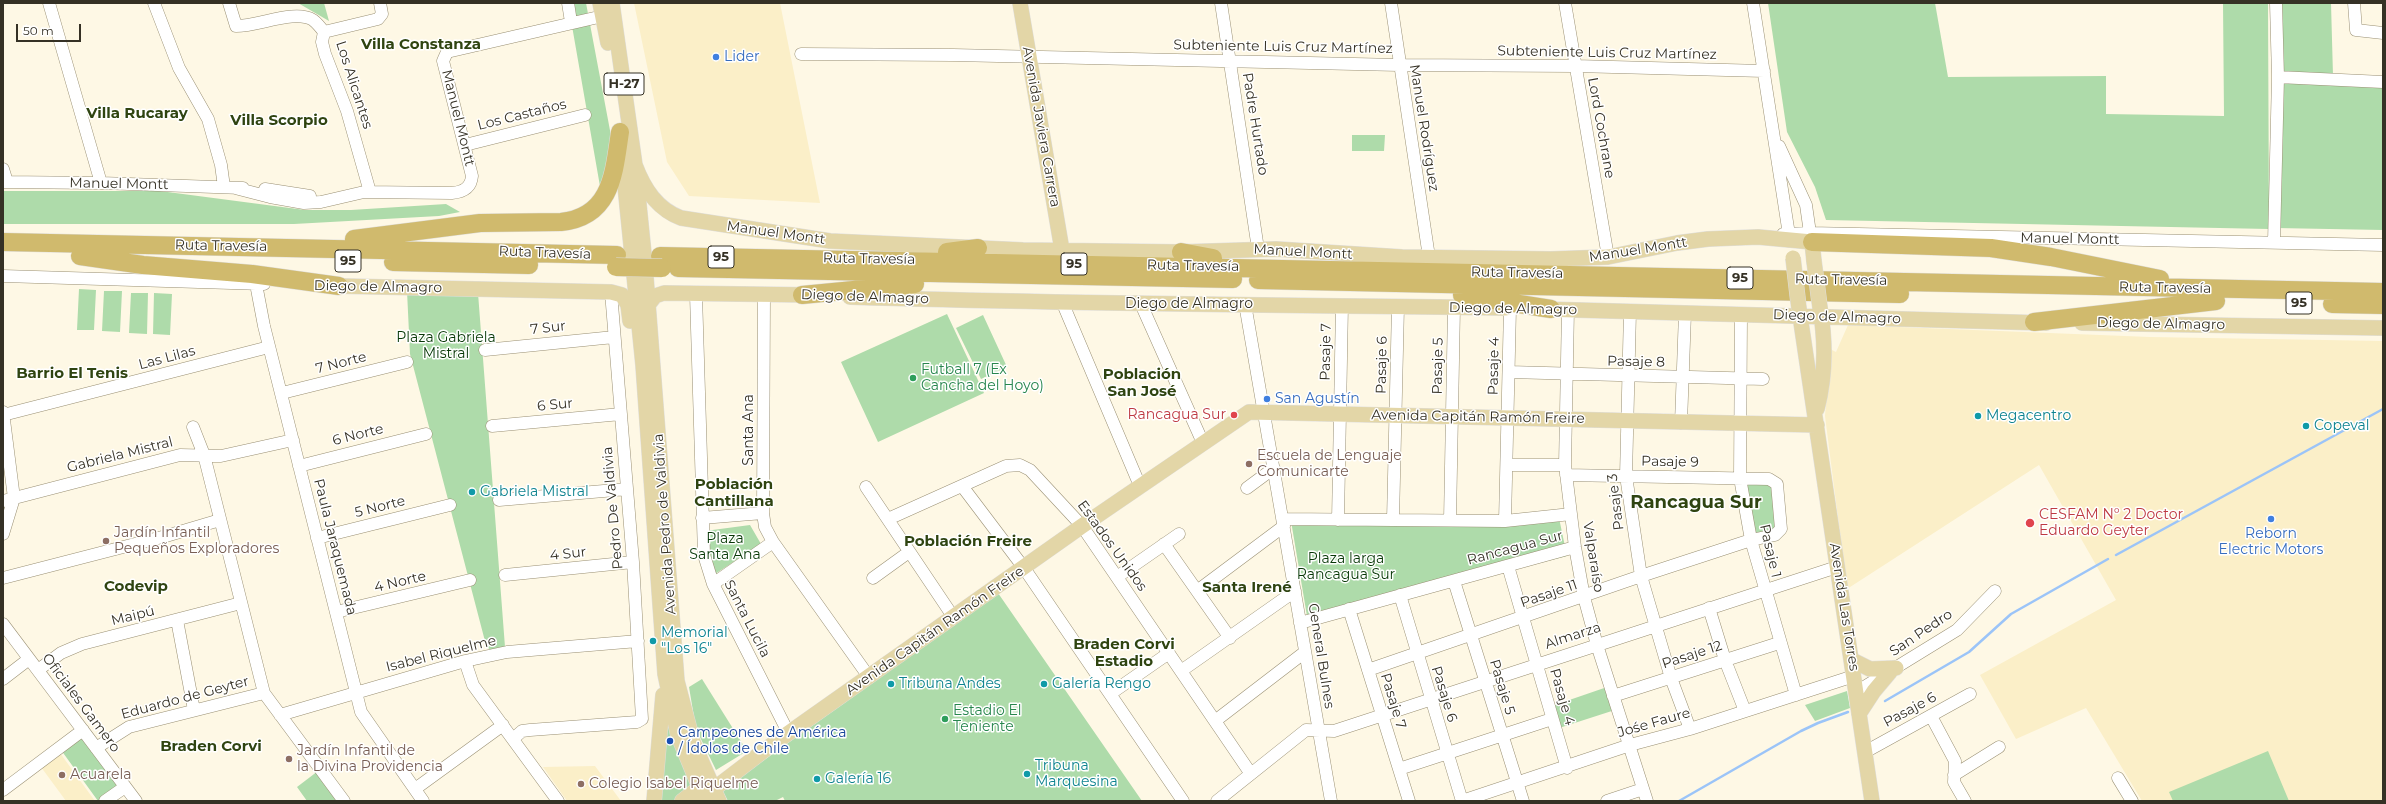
<!DOCTYPE html>
<html>
<head>
<meta charset="utf-8">
<style>
  body { margin:0 }
  #map { position:relative; width:2386px; height:804px; overflow:hidden; background:#fef8e5; font-family:Montserrat,sans-serif }
  canvas { display:block }
  .frame { position:absolute; inset:0; border:4px solid #353125; pointer-events:none }
  .scale { position:absolute; left:16px; top:24px; width:65px; height:18px; box-sizing:border-box; border:2px solid #353125; border-top:0; padding-left:5px; font-size:12px; line-height:14px; white-space:nowrap; color:#353125; -webkit-text-stroke:3px #fff; paint-order:stroke }
</style>
</head>
<body>
<div id="map">
<canvas width="2386" height="804"></canvas>
<div class="frame"></div>
<div class="scale">50 m</div>
</div>
<script>
const ctx = document.querySelector('canvas').getContext('2d');
ctx.lineJoin = 'round';
function paint(path, color) {
  ctx.fillStyle = color;
  ctx.fill(path, 'evenodd');
}
function stroke(path, color, width, dash) {
  ctx.strokeStyle = color;
  ctx.lineWidth = width;
  ctx.lineCap = dash ? 'butt' : 'round';
  ctx.setLineDash(dash || []);
  ctx.stroke(path);
}
function drawText(font, color, halo, rows, align = 'center') {
  ctx.font = font + ' Montserrat,sans-serif';
  ctx.lineWidth = 3;
  ctx.setLineDash([]);
  ctx.textBaseline = 'middle';
  ctx.strokeStyle = halo;
  ctx.fillStyle = color;
  for (const [text, x, y, turn = 0] of rows) {
    ctx.save();
    ctx.translate(x, y);
    ctx.rotate((+turn || 0) * Math.PI / 180);
    ctx.textAlign = isNaN(turn) ? turn : align;
    if (halo) ctx.strokeText(text, 0, 0);
    ctx.fillText(text, 0, 0);
    ctx.restore();
  }
}
const built = new Path2D(`
  M634,3H780L820,203L689,196L667,162Z
  M1848,325L2150,337L2383,341V801H2142L2086,708L2016,739L1980,675L2116,600L2039,465L1847,589L1825,416L1830,349L1836,352Z
  M60,753L95,801H66L41,767Z
  M595,766L621,801H567L543,767Z`);
const green = new Path2D(`
  M298,3H324L329,21Z
  M568,3H586L612,141L601,192Z
  M1768,3H1935L1948,77L2106,76V114L2224,116L2223,3H2268L2269,229L1826,220L1815,187L1787,132Z
  M2282,3H2331L2333,76L2283,72Z
  M2276,83L2383,87V230L2276,228Z
  M1352,135H1385L1384,151H1352Z
  M3,191H160L305,210H351L446,204L460,212L439,216L294,224H3Z
  M79,289L96,290L94,330H77Z
  M104,291H122L120,332L102,331Z
  M407,291L478,293L505,647L490,650L486,645L410,354Z
  M131,293H148L147,334L129,333Z
  M154,293L172,294L170,335L153,334Z
  M947,314L984,393L878,442L841,362Z
  M983,315L1007,367L981,379L956,328Z
  M1740,478L1773,480L1781,529L1751,540Z
  M1559,518L1567,556L1308,622L1291,521Z
  M750,525L761,544L715,574L705,531Z
  M998,593L1142,801H785L783,797L775,801H728L722,790Z
  M702,679L747,751L716,770L696,729L689,687Z
  M1610,686L1618,709L1556,729L1549,707Z
  M1847,691L1850,708L1815,721L1805,705Z
  M666,717L692,789L674,801H657Z
  M82,735L119,786L98,801L61,750Z
  M2268,751L2289,801H2173L2169,792Z
  M318,771L341,801H307L297,787Z`);
const stream = new Path2D(`
  M2116,555L2383,409
  M1885,701L1969,652L2011,614L2108,559
  M1679,801L1801,731L1818,723L1848,712`);
const minor = new Path2D(`
  M49,3L101,183
  M154,3L179,68L208,119L221,165L224,187
  M229,3L236,26C259,26 295,9 313,20C317,23 321,28 324,32L322,42L325,54L347,111L370,192
  M568,3L571,22
  M1221,3L1258,249
  M1391,3L1429,257
  M1565,3L1608,257
  M1753,3L1790,241
  M2354,3L2356,30L2383,33
  M324,32L378,19L382,14L380,3
  M801,54L953,55L1399,65L1575,66L1764,71
  M2278,77L2383,82
  M465,145L585,115
  M1779,146L1806,205L1811,240
  M3,169L7,182
  M3,182L101,183L243,188
  M235,188L270,197L304,203L321,202L364,192L452,193C463,192 471,188 472,176L443,61L447,52L603,16
  M265,189L310,196
  M1783,234L1810,233L2383,245
  M2274,242L2278,77L2276,3
  M3,276L264,284
  M256,284L264,326L361,712L423,801
  M696,295L704,555L713,584L789,734
  M764,295L763,513L765,527L773,542L869,677
  M1063,304L1140,486
  M1141,304L1203,443
  M1245,304L1331,801
  M1568,309L1565,465L1575,547L1584,597L1597,645L1647,801
  M1630,311L1626,476L1641,576L1671,678L1690,729
  M1741,315L1740,478L1751,540L1796,695
  M485,350L614,337
  M1509,372L1763,379
  M282,393L407,362
  M3,412L14,498L3,534
  M3,415L269,347
  M1681,423L1685,313
  M492,426L621,414
  M193,427L204,455L264,693L344,801
  M1507,465H1565
  M299,466L426,434
  M962,486L1024,568L1183,801
  M866,487L954,618
  M1247,488L1274,468
  M499,500L627,489
  M3,501L180,455L221,456L293,440
  M702,518L763,513
  M888,519L1006,466L1020,465L1030,470L1082,526L1251,774
  M1283,519L1505,521L1571,514
  M1338,520L1342,305
  M1393,520L1398,306
  M1450,520L1454,307
  M1505,521L1510,308
  M317,538L450,505
  M1164,544L1230,638
  M1508,566L1567,768
  M505,575L633,562
  M1117,577L1179,534
  M3,578L166,536L220,520
  M873,578L909,552
  M1454,581L1523,801
  M713,584L773,542
  M1197,591L1284,526
  M1400,595L1462,801
  M1709,608L1725,660L1745,711
  M1349,609L1409,801
  M336,612L470,580
  M177,620L194,710
  M1300,623L1575,547
  M3,624L136,801
  M465,661L473,685L558,801
  M38,670L61,653L82,644L241,603
  M1368,670L1641,576L1751,540L1775,535L1781,529L1777,484L1769,479L1566,475
  M1181,671L1295,591
  M3,679L29,659
  M1856,692L1957,630L1995,591
  M1110,694L1169,653
  M1613,696L1779,643
  M280,715L465,661L507,652L638,641
  M1931,716L1955,761L1954,782L1965,801
  M1215,721L1305,652
  M513,739L522,731L530,730L637,722L642,719L633,562L611,292
  M96,748L129,727L264,693
  M1865,752L1970,694
  M1399,769L1552,719
  M1954,775L1999,747
  M2118,778L2132,801
  M415,789L503,725
  M3,790L83,730
  M105,801L125,787
  M1217,801L1306,730L1334,731L1837,567
  M1462,801L1630,745L1690,729L1854,676
  M1607,801L1643,789`);
const major = new Path2D(`
  M600,3L608,43
  M612,3L635,165L645,264L677,681L693,742L719,801
  M1020,3L1062,250
  M621,146L643,365L665,674L678,735L705,801
  M635,165C644,189 657,209 681,218L830,241L1023,250L1181,252L1276,249L1402,257L1551,259L1608,257L1677,243L1708,239L1758,237L1812,242L1814,261
  M339,286L611,292L622,295L628,305L630,321
  M850,297C1069,304 1287,305 1506,308
  M648,305L655,296L664,293L814,295
  M1540,309L2046,323
  M1799,309L1872,801
  M2082,323L2383,328
  M1817,409C1826,374 1826,343 1820,308
  M1852,660L1870,669L1896,668
  M1859,714L1874,691L1890,672
  M654,801L663,695
  M682,801L704,784
  M698,801L766,749L1082,526L1249,412L1817,425`);
const highway = new Path2D(`
  M354,239L480,223L561,222C612,217 614,172 620,132
  M3,242L617,255
  M1812,242L1991,248L2051,257L2160,279
  M947,252L978,248
  M1181,252L1213,258
  M80,256L143,265L252,274L339,286
  M660,256L2383,292
  M393,262L529,265
  M678,268L1233,279
  M1258,280L1900,294
  M802,295L915,284
  M1462,295L1551,309
  M2332,304L2383,305
  M2034,322L2216,301`);
const majorBridge = new Path2D(`
  M1793,258L1799,309
  M1814,261L1820,308`);
const highwayBridge = new Path2D(`
  M616,267L662,268`);
const markers = [
  [716,57,4,"#3f7fe0"],
  [913,378,4,"#2e9e5b"],
  [1267,399,4,"#3f7fe0"],
  [1234,415,4,"#e0444e"],
  [1978,416,4,"#0f9aa8"],
  [2306,426,4,"#0f9aa8"],
  [1249,464,4,"#8d6e63"],
  [472,492,4,"#0f9aa8"],
  [2271,519,4,"#3f7fe0"],
  [2030,523,5,"#e0444e"],
  [106,541,4,"#8d6e63"],
  [653,641,4,"#0f9aa8"],
  [891,684,4,"#0f9aa8"],
  [1044,684,4,"#0f9aa8"],
  [945,719,4,"#2e9e5b"],
  [670,741,4,"#1a4fb4"],
  [289,759,4,"#8d6e63"],
  [1027,774,4,"#0f9aa8"],
  [62,775,4,"#8d6e63"],
  [817,779,4,"#0f9aa8"],
  [581,784,4,"#8d6e63"]
];
const shields = [
  [624,84,40],
  [721,257,26],
  [348,261,26],
  [1074,264,26],
  [1740,278,26],
  [2299,303,26]
];
const shieldNames = [
  ["H-27",624,84],
  ["95",721,257],
  ["95",348,261],
  ["95",1074,264],
  ["95",1740,278],
  ["95",2299,303]
];
const streetNames = [
  ["Subteniente Luis Cruz Martínez",1283,47,1],
  ["Subteniente Luis Cruz Martínez",1607,53,1],
  ["Los Alicantes",354,85,72],
  ["Los Castaños",522,115,-14],
  ["Manuel Montt",458,118,76],
  ["Padre Hurtado",1255,124,81],
  ["Avenida Javiera Carrera",1041,127,80],
  ["Manuel Rodríguez",1424,128,81],
  ["Lord Cochrane",1601,128,80],
  ["Manuel Montt",119,184,1],
  ["Manuel Montt",776,233,8],
  ["Manuel Montt",2070,239,1],
  ["Ruta Travesía",221,246,1],
  ["Manuel Montt",1638,250,-9],
  ["Manuel Montt",1303,252,3],
  ["Ruta Travesía",545,253,2],
  ["Ruta Travesía",869,259,1],
  ["Ruta Travesía",1193,266,1],
  ["Ruta Travesía",1517,273,1],
  ["Ruta Travesía",1841,280,1],
  ["Diego de Almagro",378,287,1],
  ["Ruta Travesía",2165,288,1],
  ["Diego de Almagro",865,297,2],
  ["Diego de Almagro",1189,304],
  ["Diego de Almagro",1513,309,1],
  ["Diego de Almagro",1837,317,2],
  ["Diego de Almagro",2161,324,1],
  ["7 Sur",548,328,-6],
  ["Pasaje 7",1326,352,-89],
  ["Las Lilas",167,358,-15],
  ["Pasaje 8",1636,362,1],
  ["7 Norte",341,363,-14],
  ["Pasaje 6",1382,365,-89],
  ["Pasaje 5",1438,366,-89],
  ["Pasaje 4",1494,366,-89],
  ["6 Sur",555,405,-5],
  ["Avenida Capitán Ramón Freire",1478,417,1],
  ["Santa Ana",749,430,-90],
  ["6 Norte",358,435,-14],
  ["Gabriela Mistral",120,455,-14],
  ["Pasaje 9",1670,462,1],
  ["Pasaje 3",1616,502,-97],
  ["5 Norte",380,507,-14],
  ["Pedro De Valdivia",613,508,-95],
  ["Avenida Pedro de Valdivia",665,524,-94],
  ["Estados Unidos",1112,546,54],
  ["Paula Jaraquemada",335,547,76],
  ["Rancagua Sur",1515,548,-15],
  ["Pasaje 1",1770,551,77],
  ["4 Sur",568,554,-6],
  ["Valparaíso",1593,557,81],
  ["4 Norte",400,582,-13],
  ["Pasaje 11",1549,594,-19],
  ["Avenida Las Torres",1844,607,81],
  ["Maipú",133,616,-14],
  ["Santa Lucila",747,619,63],
  ["Avenida Capitán Ramón Freire",935,631,-35],
  ["San Pedro",1921,633,-34],
  ["Almarza",1573,636,-18],
  ["Isabel Riquelme",441,654,-14],
  ["Pasaje 12",1692,655,-18],
  ["General Bulnes",1321,656,81],
  ["Pasaje 5",1502,687,73],
  ["Pasaje 6",1444,694,73],
  ["Pasaje 4",1562,697,74],
  ["Eduardo de Geyter",185,698,-15],
  ["Pasaje 7",1393,701,73],
  ["Oficiales Gamero",81,703,53],
  ["Pasaje 6",1910,710,-28],
  ["Jośe Faure",1654,723,-16]
];
const shopNames = [
  ["Lider",724,57],
  ["San Agustín",1275,399],
  ["Reborn",2271,534,"center"],
  ["Electric Motors",2271,550,"center"]
];
const parkNames = [
  ["Plaza Gabriela",446,338],
  ["Mistral",446,354],
  ["Plaza",725,539],
  ["Santa Ana",725,555],
  ["Plaza larga",1346,559],
  ["Rancagua Sur",1346,575]
];
const leisureNames = [
  ["Futball 7 (Ex",921,370],
  ["Cancha del Hoyo)",921,386],
  ["Estadio El",953,711],
  ["Teniente",953,727]
];
const healthNames = [
  ["Rancagua Sur",1226,415],
  ["CESFAM N° 2 Doctor",2039,515,"left"],
  ["Eduardo Geyter",2039,531,"left"]
];
const cultureNames = [
  ["Megacentro",1986,416],
  ["Copeval",2314,426],
  ["Gabriela Mistral",480,492],
  ["Memorial",661,633],
  ["\"Los 16\"",661,649],
  ["Tribuna Andes",899,684],
  ["Galería Rengo",1052,684],
  ["Tribuna",1035,766],
  ["Marquesina",1035,782],
  ["Galería 16",825,779]
];
const educationNames = [
  ["Escuela de Lenguaje",1257,456],
  ["Comunicarte",1257,472],
  ["Jardín Infantil",114,533],
  ["Pequeños Exploradores",114,549],
  ["Jardín Infantil de",297,751],
  ["la Divina Providencia",297,767],
  ["Acuarela",70,775],
  ["Colegio Isabel Riquelme",589,784]
];
const transitNames = [
  ["Campeones de América",678,733],
  ["/ Ídolos de Chile",678,749]
];
const neighbourhoodNames = [
  ["Villa Constanza",421,45],
  ["Villa Rucaray",137,114],
  ["Villa Scorpio",279,121],
  ["Barrio El Tenis",72,374],
  ["Población",1142,375],
  ["San José",1142,392],
  ["Población",734,485],
  ["Cantillana",734,502],
  ["Población Freire",968,542],
  ["Codevip",136,587],
  ["Santa Irené",1247,588],
  ["Braden Corvi",1124,645],
  ["Estadio",1124,662],
  ["Braden Corvi",211,747]
];
const districtNames = [
  ["Rancagua Sur",1696,503]
];
paint(built, '#fbefc8');
paint(green, '#aedbaa');
stroke(stream, '#9bc4f8', 2.5);
stroke(minor, '#9a9074', 13);
stroke(major, '#dfdedc', 16);
stroke(highway, '#dfdedc', 19);
stroke(minor, '#fff', 12);
stroke(major, '#e3d6a7', 15);
stroke(highway, '#d0ba6d', 18);
stroke(majorBridge, '#dfdedc', 16, []);
stroke(highwayBridge, '#dfdedc', 19, []);
stroke(majorBridge, '#e3d6a7', 15);
stroke(highwayBridge, '#d0ba6d', 18);
for (const [x, y, r, color] of markers) {
  const dot = new Path2D();
  dot.arc(x, y, r, 0, 2 * Math.PI);
  ctx.fillStyle = color;
  ctx.fill(dot);
  stroke(dot, '#fff', 1.5);
}
for (const [x, y, w] of shields) {
  const box = new Path2D();
  box.roundRect(x - w / 2, y - 11, w, 22, 3);
  ctx.fillStyle = '#fff';
  ctx.fill(box);
  stroke(box, '#353125', 1);
}
drawText('bold 13px', '#353125', null, shieldNames);
drawText('14px', '#353125', '#fff', streetNames);
drawText('14px', '#366cbe', '#fff', shopNames, 'left');
drawText('14px', '#073806', '#fff', parkNames);
drawText('14px', '#27864d', '#fff', leisureNames, 'left');
drawText('14px', '#be3a42', '#fff', healthNames, 'right');
drawText('14px', '#0d838f', '#fff', cultureNames, 'left');
drawText('14px', '#785e54', '#fff', educationNames, 'left');
drawText('14px', '#164399', '#fff', transitNames, 'left');
drawText('bold 15px', '#2f4411', '#fff', neighbourhoodNames);
drawText('bold 18px', '#2f4411', '#fff', districtNames);
</script>
</body>
</html>
